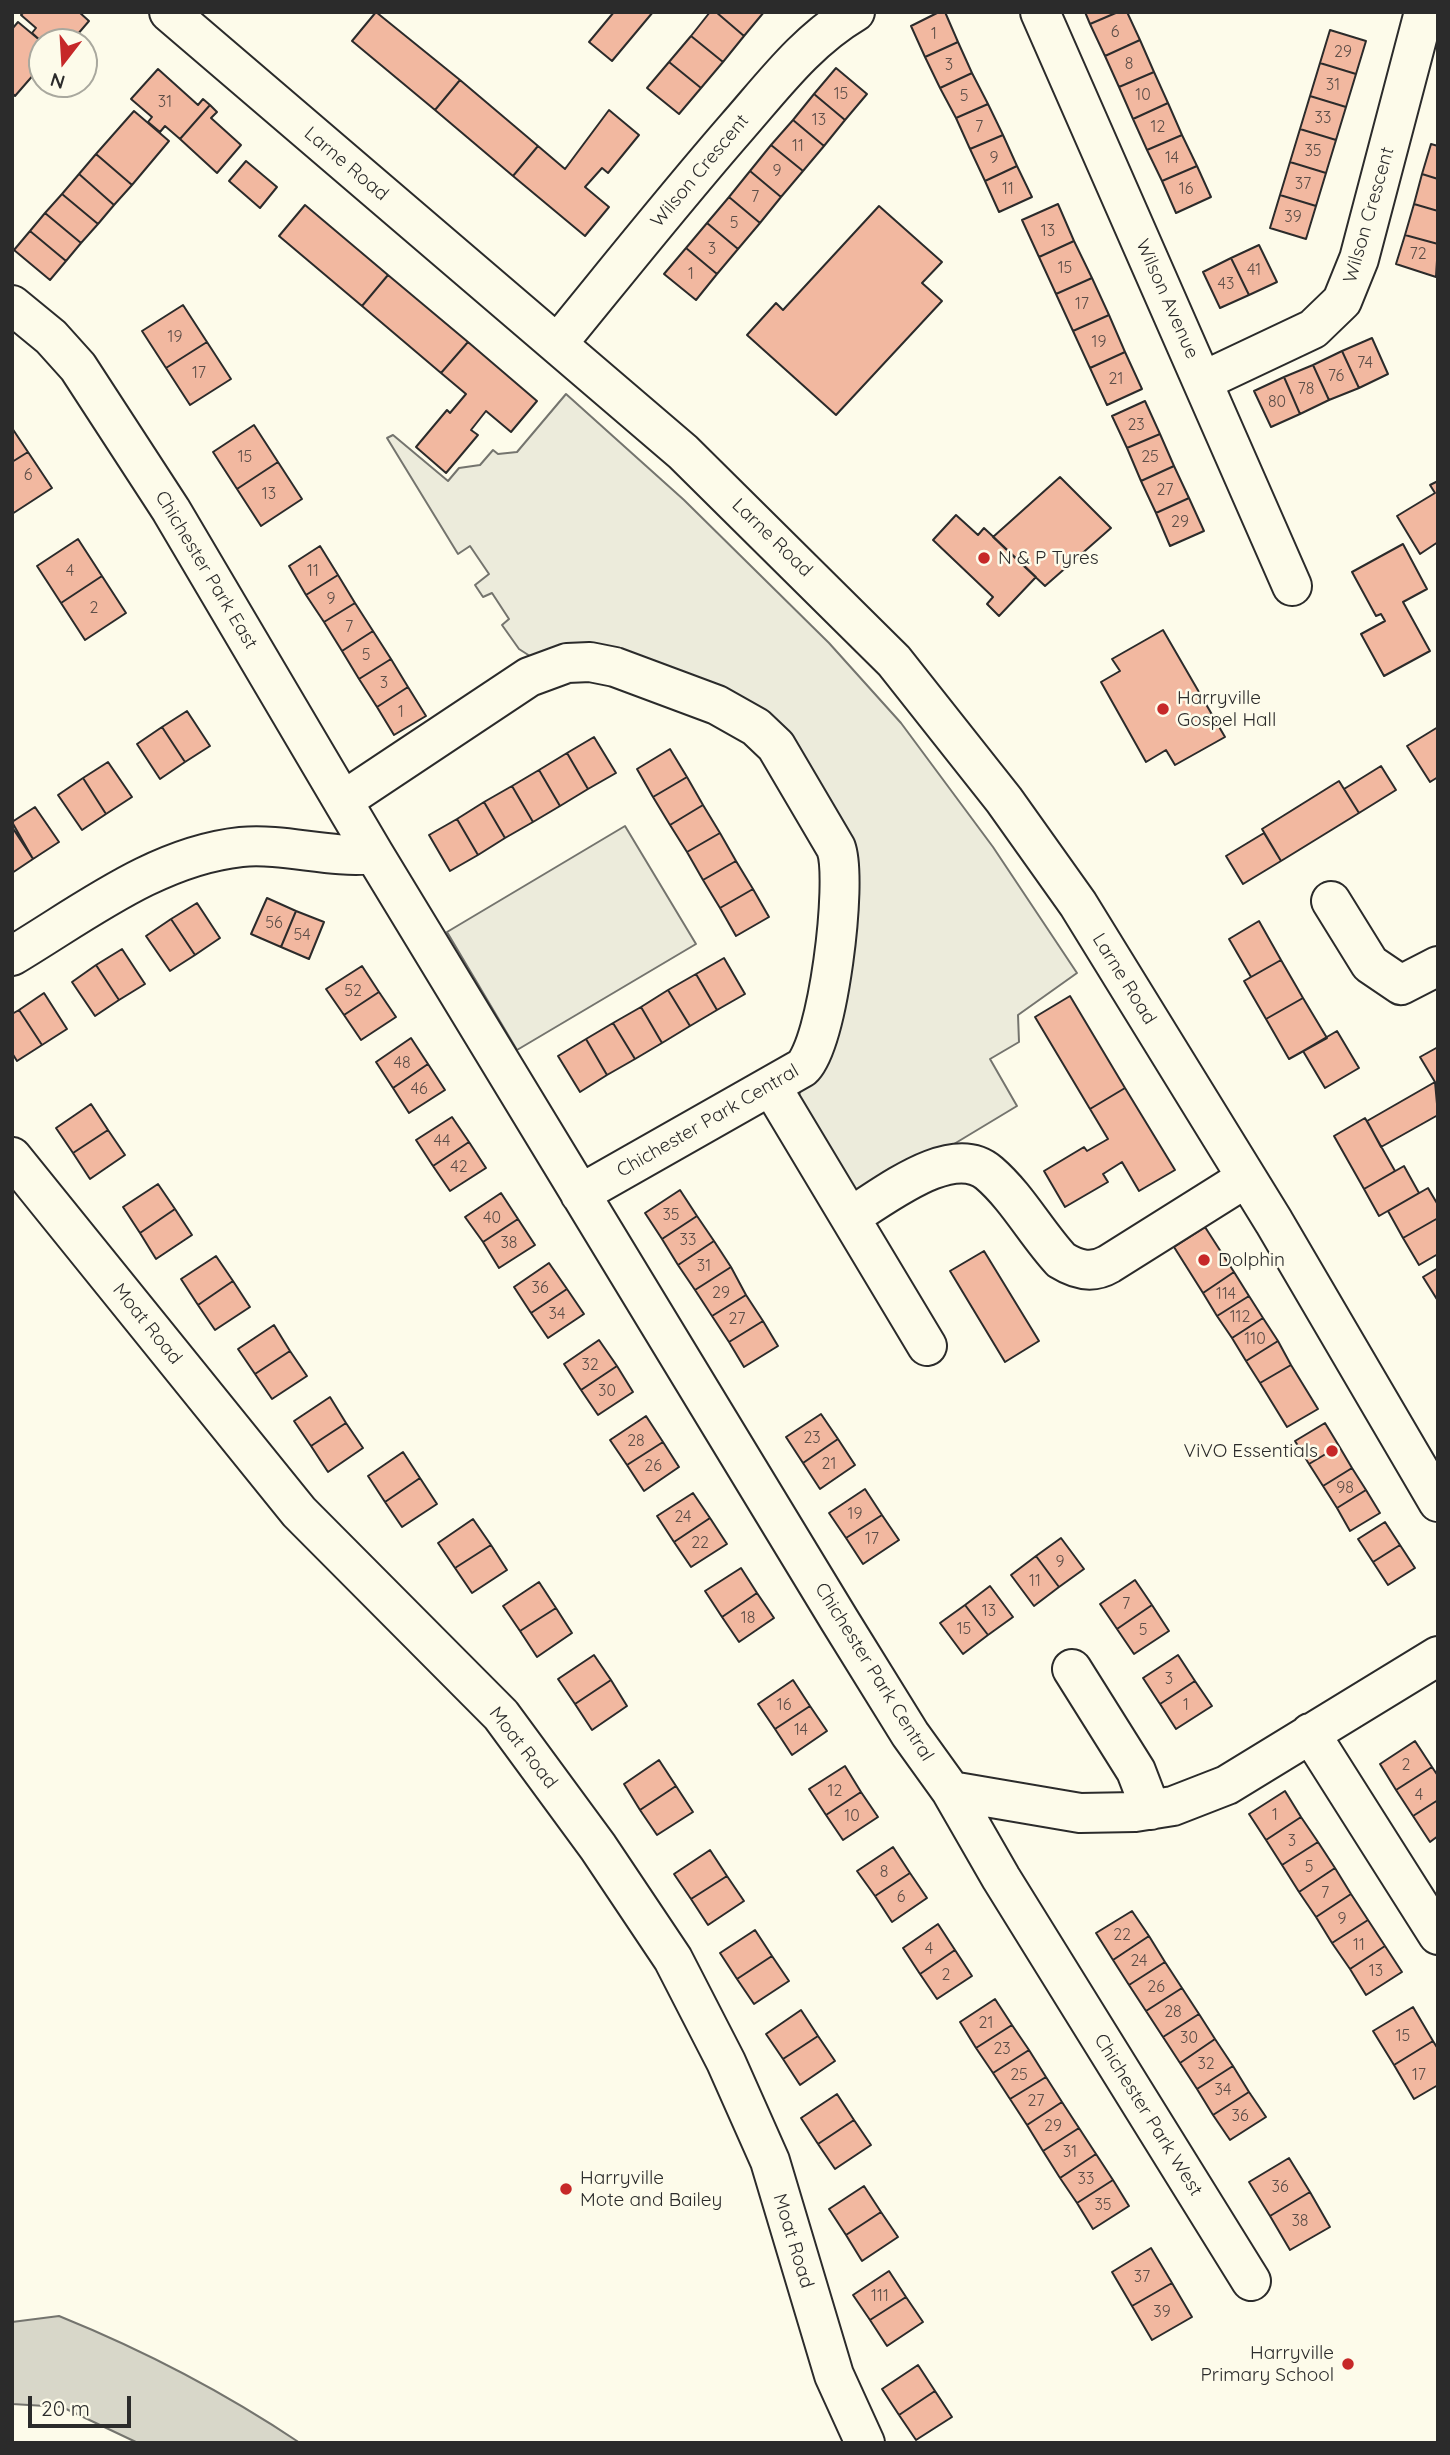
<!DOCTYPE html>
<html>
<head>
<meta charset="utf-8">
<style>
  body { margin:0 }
  #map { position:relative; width:1450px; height:2455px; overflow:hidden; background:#fdfbea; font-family:Quicksand,sans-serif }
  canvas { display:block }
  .frame { position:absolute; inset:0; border:14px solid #2b2b2b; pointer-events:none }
  .north { position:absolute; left:28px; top:28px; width:70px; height:70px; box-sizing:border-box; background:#fdfbea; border:2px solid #a9a89e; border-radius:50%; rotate:197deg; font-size:19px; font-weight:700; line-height:28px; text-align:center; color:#2b2b2b }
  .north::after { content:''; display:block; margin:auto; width:24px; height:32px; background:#c62828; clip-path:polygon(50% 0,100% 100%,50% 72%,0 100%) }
  .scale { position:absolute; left:28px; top:2396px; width:103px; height:32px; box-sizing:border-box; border:4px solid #2b2b2b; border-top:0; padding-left:9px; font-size:21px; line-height:24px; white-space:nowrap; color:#2b2b2b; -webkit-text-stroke:5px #fdfbea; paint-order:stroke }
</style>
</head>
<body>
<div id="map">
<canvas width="1450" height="2455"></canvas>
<div class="frame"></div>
<div class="north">N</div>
<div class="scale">20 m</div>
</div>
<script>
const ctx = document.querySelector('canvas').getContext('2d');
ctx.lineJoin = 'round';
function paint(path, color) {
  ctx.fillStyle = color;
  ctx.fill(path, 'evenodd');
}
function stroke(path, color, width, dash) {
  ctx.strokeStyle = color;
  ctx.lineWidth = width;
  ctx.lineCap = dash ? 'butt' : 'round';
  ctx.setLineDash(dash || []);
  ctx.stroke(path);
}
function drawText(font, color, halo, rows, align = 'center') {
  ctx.font = font + ' Quicksand,sans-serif';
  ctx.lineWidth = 5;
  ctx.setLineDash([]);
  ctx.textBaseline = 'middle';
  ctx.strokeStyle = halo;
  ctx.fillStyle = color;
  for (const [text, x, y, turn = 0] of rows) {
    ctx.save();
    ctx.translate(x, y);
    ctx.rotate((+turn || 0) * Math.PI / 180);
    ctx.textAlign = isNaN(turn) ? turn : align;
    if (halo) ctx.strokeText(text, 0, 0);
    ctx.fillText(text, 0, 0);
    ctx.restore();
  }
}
const green = new Path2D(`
  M566,394L684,500L829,643L901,723L993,847L1077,973L1018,1015L1019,1042L990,1059L1017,1106L871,1194L859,1196L796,1111L845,876L788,744L533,658L519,649L502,625L509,619L492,593L483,597L475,585L489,574L470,546L458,554L387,438L393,435L448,481L459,468L480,465L493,450L498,454L517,452Z
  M625,826L696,944L517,1050L447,932Z`);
const water = new Path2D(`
  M59,2316C143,2350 224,2392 300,2443H138L62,2407L12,2404V2322Z`);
const building = new Path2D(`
  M24,12H79L89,21L71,42H53L48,38L42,42L32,33L36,28L21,15Z
  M376,12L460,80L435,110L352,41Z
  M614,12H653L612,61L589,42Z
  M710,12H716L744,36L723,62L691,36Z
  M716,12H764L744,36Z
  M939,12H945L958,42L925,57L911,26Z
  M1085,12H1118L1090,24Z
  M1118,12H1127L1140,40L1105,56L1090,24Z
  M18,22L42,42V65L15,96L12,93V29Z
  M1330,30L1366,41L1356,74L1320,63Z
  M691,36L723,62L701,88L669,62Z
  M1140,40L1154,72L1119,87L1105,56Z
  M958,42L972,73L940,88L925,57Z
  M669,62L701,88L679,114L647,88Z
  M1320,63L1356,74L1346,107L1310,96Z
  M836,68L867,94L845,120L814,94Z
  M158,69L198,105L203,99L210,105L180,139L165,126L160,132L148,122L152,117L131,99Z
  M1154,72L1168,103L1133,119L1119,87Z
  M972,73L988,104L956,118L940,88Z
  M460,80L538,146L513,176L435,110Z
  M814,94L845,120L824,146L793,120Z
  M1310,96L1346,107L1336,140L1300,129Z
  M1168,103L1182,135L1147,150L1133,119Z
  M988,104L1003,135L970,149L956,118Z
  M210,105L217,112L211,118L241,145L217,173L180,139Z
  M609,110L639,135L608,173L602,168L585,187L609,207L585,236L513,176L538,146L565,169Z
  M134,111L169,141L132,185L96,154Z
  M793,120L824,146L803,171L771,145Z
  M1300,129L1336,140L1326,173L1290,162Z
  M1003,135L1017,166L985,181L970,149Z
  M1182,135L1197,166L1162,181L1147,150Z
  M1431,144L1438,146V179L1422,174Z
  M771,145L803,171L781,197L750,171Z
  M96,154L132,185L114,205L79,174Z
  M246,161L277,187L260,208L229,181Z
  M1290,162L1326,173L1316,206L1280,195Z
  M1017,166L1032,197L999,212L985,181Z
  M1197,166L1211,197L1176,213L1162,181Z
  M750,171L781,197L760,223L729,197Z
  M79,174L114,205L98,224L62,194Z
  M1422,174L1438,179V211L1414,204Z
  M62,194L98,224L81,243L45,213Z
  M1280,195L1316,206L1306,239L1270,228Z
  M729,197L760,223L738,249L707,223Z
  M1058,204L1074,241L1039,257L1022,220Z
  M1414,204L1438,211V244L1405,235Z
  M305,205L388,275L362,306L279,236Z
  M879,206L942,262L922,283L942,301L836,415L747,335L776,303L783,310Z
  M45,213L81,243L66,261L30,231Z
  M707,223L738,249L717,274L686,248Z
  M30,231L66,261L50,280L14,250Z
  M1405,235L1438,244L1436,277L1396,264Z
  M1074,241L1092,278L1056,294L1039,257Z
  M1259,245L1277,282L1249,295L1231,258Z
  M686,248L717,274L696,300L664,274Z
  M1231,258L1249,295L1220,308L1203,272Z
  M388,275L468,342L441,373L362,306Z
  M1092,278L1109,315L1073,331L1056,294Z
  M183,305L207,342L166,368L142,331Z
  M1109,315L1125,352L1090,368L1073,331Z
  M1372,338L1388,374L1359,388L1342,351Z
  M207,342L231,379L190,405L166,368Z
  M468,342L537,401L511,432L486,411L471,430L478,435L446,473L416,447L447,410L450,413L466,394L441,373Z
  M1342,351L1359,388L1329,400L1313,365Z
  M1125,352L1142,389L1107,405L1090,368Z
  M1313,365L1329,400L1300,414L1284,377Z
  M1284,377L1300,414L1271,427L1254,391Z
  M1145,401L1160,434L1127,448L1112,416Z
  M254,425L278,462L237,489L213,452Z
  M12,428L28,452L12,462Z
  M1160,434L1174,466L1141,481L1127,448Z
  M28,452L52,488L12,514V462Z
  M278,462L302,499L261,526L237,489Z
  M1174,466L1189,498L1156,513L1141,481Z
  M1060,477L1111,528L1045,586L993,537Z
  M1438,481V542L1420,554L1397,516L1435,493L1430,485Z
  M1189,498L1204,531L1170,546L1156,513Z
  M956,515L978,535L984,528L1036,577L999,616L987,604L993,597L933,540Z
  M78,539L102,576L61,603L37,566Z
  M1403,544L1427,589L1403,602L1430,651L1384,676L1361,634L1385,621L1381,614L1376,616L1352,572Z
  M320,546L338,575L306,595L289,566Z
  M338,575L355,603L324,622L306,595Z
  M102,576L126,613L85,640L61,603Z
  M355,603L373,631L342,651L324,622Z
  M1163,630L1225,737L1175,765L1166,750L1146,762L1101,682L1120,671L1112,659Z
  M373,631L391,659L359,679L342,651Z
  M391,659L408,687L377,707L359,679Z
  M408,687L426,716L394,735L377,707Z
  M187,711L210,746L185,762L162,727Z
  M162,727L185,762L160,779L137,744Z
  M1438,727V777L1430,782L1407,746Z
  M594,737L616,773L588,789L567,753Z
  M670,749L687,777L653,797L637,769Z
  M567,753L588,789L560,806L539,770Z
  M108,762L132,797L106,814L83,778Z
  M1381,766L1396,790L1359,813L1344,789Z
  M539,770L560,806L533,822L512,786Z
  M687,777L703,805L670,825L653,797Z
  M83,778L106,814L82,830L58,795Z
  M1339,781L1359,813L1281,861L1262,829Z
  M512,786L533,822L505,838L484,802Z
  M484,802L505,838L478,855L457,819Z
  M703,805L720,833L687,852L670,825Z
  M35,807L59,842L33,859L12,822Z
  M457,819L478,855L450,871L429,835Z
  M12,827L33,859L12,873Z
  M720,833L736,861L703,880L687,852Z
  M1264,833L1281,861L1243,884L1226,856Z
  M736,861L753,889L720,908L703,880Z
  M753,889L769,917L736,936L720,908Z
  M267,898L296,911L281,947L251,934Z
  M197,903L220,938L195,955L171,919Z
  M296,911L324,922L309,959L281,947Z
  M171,919L195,955L170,971L146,936Z
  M1259,921L1281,960L1251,977L1229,939Z
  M122,949L145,984L119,1000L96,965Z
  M724,958L745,994L717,1010L696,974Z
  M1281,960L1303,998L1266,1019L1244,981Z
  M96,965L119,1000L95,1016L72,982Z
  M362,966L379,992L344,1015L326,989Z
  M696,974L717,1010L690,1026L668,990Z
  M668,990L690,1026L662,1043L641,1007Z
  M379,992L396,1017L361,1040L344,1015Z
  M44,993L67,1029L42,1045L19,1010Z
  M1070,996L1125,1088L1090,1109L1035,1017Z
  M1303,998L1327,1038L1289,1059L1266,1019Z
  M641,1007L662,1043L635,1059L613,1023Z
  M19,1010L42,1045L17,1061L12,1053V1014Z
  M613,1023L635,1059L607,1075L586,1039Z
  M1337,1031L1359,1068L1325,1088L1303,1051Z
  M411,1038L428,1064L393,1088L376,1062Z
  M586,1039L607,1075L580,1092L558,1056Z
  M1438,1047V1087L1420,1057Z
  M428,1064L445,1090L409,1113L393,1088Z
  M1435,1082L1438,1115L1381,1147L1367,1121Z
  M1125,1088L1175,1170L1139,1191L1122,1162L1103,1174L1108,1182L1065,1207L1044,1171L1084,1147L1087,1151L1108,1139L1090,1109Z
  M91,1104L108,1130L73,1153L56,1128Z
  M452,1117L469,1142L433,1166L416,1140Z
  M1365,1118L1395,1171L1364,1189L1334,1136Z
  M108,1130L125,1155L90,1179L73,1153Z
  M469,1142L486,1168L450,1191L433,1166Z
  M1404,1166L1419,1193L1379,1216L1364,1189Z
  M158,1184L175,1209L140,1233L123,1207Z
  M1428,1188L1438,1205V1218L1403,1238L1388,1211Z
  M680,1190L697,1216L662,1239L645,1213Z
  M501,1193L518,1219L483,1242L465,1217Z
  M175,1209L192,1235L156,1259L140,1233Z
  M697,1216L714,1241L678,1265L662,1239Z
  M1438,1218V1254L1419,1265L1403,1238Z
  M518,1219L535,1245L499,1268L483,1242Z
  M1205,1227L1234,1272L1203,1293L1174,1247Z
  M714,1241L731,1267L695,1290L678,1265Z
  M984,1251L1039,1341L1005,1362L950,1271Z
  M216,1256L233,1281L198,1305L181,1279Z
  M549,1263L567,1289L531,1313L514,1287Z
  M731,1267L746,1295L712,1316L695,1290Z
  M1438,1268V1301L1423,1277Z
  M1234,1272L1249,1296L1217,1316L1203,1293Z
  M233,1281L250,1307L215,1330L198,1305Z
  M567,1289L584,1314L548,1338L531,1313Z
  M746,1295L763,1321L729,1342L712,1316Z
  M1249,1296L1263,1318L1232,1338L1217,1316Z
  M1263,1318L1278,1341L1246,1361L1232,1338Z
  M763,1321L778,1346L744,1367L729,1342Z
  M274,1325L290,1351L255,1374L238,1349Z
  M599,1340L617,1366L581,1390L564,1364Z
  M1278,1341L1291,1365L1260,1383L1246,1361Z
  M290,1351L307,1376L272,1399L255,1374Z
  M1291,1365L1318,1409L1287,1427L1260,1383Z
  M617,1366L633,1392L598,1415L581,1390Z
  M330,1397L346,1423L311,1446L294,1421Z
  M821,1414L838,1439L803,1463L786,1437Z
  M646,1416L663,1442L627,1465L610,1440Z
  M346,1423L363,1448L328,1472L311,1446Z
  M1325,1423L1339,1446L1309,1464L1295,1441Z
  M838,1439L855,1465L820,1489L803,1463Z
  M663,1442L679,1467L644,1491L627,1465Z
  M1339,1446L1352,1468L1323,1486L1309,1464Z
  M403,1452L420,1478L385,1502L368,1476Z
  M1352,1468L1366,1490L1337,1508L1323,1486Z
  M420,1478L437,1504L402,1527L385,1502Z
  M865,1489L882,1515L846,1538L829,1513Z
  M1366,1490L1380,1513L1350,1531L1337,1508Z
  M693,1493L710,1518L674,1542L657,1516Z
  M882,1515L899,1540L863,1564L846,1538Z
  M710,1518L727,1544L691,1567L674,1542Z
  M473,1519L491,1545L455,1568L438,1543Z
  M1385,1522L1400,1545L1373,1562L1358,1539Z
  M1061,1538L1084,1569L1059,1587L1036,1556Z
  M491,1545L507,1570L472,1593L455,1568Z
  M1400,1545L1415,1568L1388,1585L1373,1562Z
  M1036,1556L1059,1587L1034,1606L1011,1575Z
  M741,1568L757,1593L722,1617L705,1591Z
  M1135,1580L1152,1605L1117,1629L1100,1604Z
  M539,1582L556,1608L520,1631L503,1606Z
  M990,1586L1013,1617L988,1635L965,1605Z
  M757,1593L774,1618L739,1642L722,1617Z
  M965,1605L988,1635L963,1654L940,1623Z
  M1152,1605L1169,1631L1134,1654L1117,1629Z
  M556,1608L572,1633L537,1657L520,1631Z
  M594,1655L611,1680L575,1704L558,1679Z
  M1178,1655L1195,1681L1160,1704L1143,1678Z
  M611,1680L627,1706L592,1730L575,1704Z
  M793,1680L810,1706L775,1729L758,1704Z
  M1195,1681L1212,1706L1176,1729L1160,1704Z
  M810,1706L827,1731L792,1755L775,1729Z
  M1415,1741L1432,1767L1396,1790L1380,1764Z
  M659,1760L676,1786L640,1810L624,1784Z
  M845,1766L861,1792L826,1815L809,1789Z
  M1432,1767L1438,1776V1800L1413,1816L1396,1790Z
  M676,1786L693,1812L657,1835L640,1810Z
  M1285,1791L1301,1817L1266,1840L1249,1814Z
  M861,1792L878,1817L843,1840L826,1815Z
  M1438,1800V1836L1430,1842L1413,1816Z
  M1301,1817L1318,1842L1282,1865L1266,1840Z
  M1318,1842L1335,1868L1299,1892L1282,1865Z
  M893,1847L910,1873L875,1896L857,1871Z
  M710,1850L727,1876L691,1899L674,1874Z
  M1335,1868L1351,1894L1316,1917L1299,1892Z
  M910,1873L927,1898L892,1922L875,1896Z
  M727,1876L744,1901L708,1925L691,1899Z
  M1351,1894L1368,1920L1332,1943L1316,1917Z
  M1132,1911L1149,1936L1113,1960L1096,1933Z
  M1368,1920L1385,1946L1350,1969L1332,1943Z
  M938,1924L955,1950L920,1974L903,1948Z
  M755,1930L772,1956L737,1979L720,1953Z
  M1149,1936L1165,1962L1129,1985L1113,1960Z
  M1385,1946L1402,1972L1366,1995L1350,1969Z
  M955,1950L972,1976L937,1999L920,1974Z
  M772,1956L789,1981L754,2004L737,1979Z
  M1165,1962L1182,1988L1146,2011L1129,1985Z
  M1182,1988L1199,2014L1163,2037L1146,2011Z
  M995,1999L1012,2025L976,2048L960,2022Z
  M1413,2007L1433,2041L1394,2065L1373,2031Z
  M801,2010L818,2036L783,2059L766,2034Z
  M1199,2014L1215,2039L1180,2063L1163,2037Z
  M1012,2025L1029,2050L993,2073L976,2048Z
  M818,2036L835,2061L800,2085L783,2059Z
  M1215,2039L1233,2066L1197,2089L1180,2063Z
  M1433,2041L1438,2049V2085L1414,2099L1394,2065Z
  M1029,2050L1046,2077L1010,2099L993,2073Z
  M1233,2066L1249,2092L1213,2115L1197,2089Z
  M1046,2077L1062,2102L1027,2125L1010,2099Z
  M1249,2092L1266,2117L1230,2140L1213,2115Z
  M837,2094L854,2120L818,2144L801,2118Z
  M1062,2102L1079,2128L1043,2151L1027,2125Z
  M854,2120L871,2145L835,2169L818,2144Z
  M1079,2128L1096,2154L1060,2178L1043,2151Z
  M1096,2154L1113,2180L1077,2203L1060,2178Z
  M1289,2158L1310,2192L1270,2216L1249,2182Z
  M1113,2180L1129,2206L1093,2229L1077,2203Z
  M864,2186L881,2212L846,2235L829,2209Z
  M1310,2192L1330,2227L1290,2250L1270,2216Z
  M881,2212L898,2237L862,2261L846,2235Z
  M1151,2248L1172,2283L1132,2306L1112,2272Z
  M889,2271L906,2297L870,2320L853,2295Z
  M1172,2283L1192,2317L1152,2340L1132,2306Z
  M906,2297L923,2322L887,2346L870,2320Z
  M918,2365L935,2391L899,2415L882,2389Z
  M935,2391L952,2417L916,2440L899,2415Z`);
const minor = new Path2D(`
  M169,12L683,452L894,661L1004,800L1078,904L1274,1222L1438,1502
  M1040,12L1292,586
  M12,305L51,337L78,367L171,510L374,854L840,1621L910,1734L951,1791L1001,1878L1251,2281
  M558,343C617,271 675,198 736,128C773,86 806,41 855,12
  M1203,381L1313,329L1342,301L1359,259L1424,12
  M344,800L529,677L567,663L590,662L615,667L717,705L756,727L776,746L836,848C848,881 828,1045 802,1068L580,1194
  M1331,901L1370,964L1401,985L1438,966
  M12,956C84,913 156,856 241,847C286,843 330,859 374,854
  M771,1086L927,1346
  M12,1157L299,1512L501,1715L598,1847L673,1959L726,2062L770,2161L834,2375L865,2443
  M850,1217C884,1197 952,1141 989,1173C1017,1197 1036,1233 1061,1260C1077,1270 1092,1274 1109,1264L1246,1178
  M1072,1669L1136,1771L1151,1810
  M1310,1733L1438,1935
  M951,1791L1080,1813L1135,1812L1173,1806L1227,1785L1438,1656`);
const markers = [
  [984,558,7,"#c62828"],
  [1163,709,7,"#c62828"],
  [1204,1260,7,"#c62828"],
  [1332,1451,7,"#c62828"],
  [566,2189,7,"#c62828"],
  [1348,2364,7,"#c62828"]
];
const numberNames = [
  ["6",1115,32],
  ["1",934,34],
  ["29",1343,52],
  ["8",1129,64],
  ["3",949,65],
  ["31",1333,85],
  ["15",841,94],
  ["10",1143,95],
  ["5",964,96],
  ["31",165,102],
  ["33",1323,118],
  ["13",819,120],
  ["7",979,127],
  ["12",1158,127],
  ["11",798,146],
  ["35",1313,151],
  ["9",994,158],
  ["14",1172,158],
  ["9",777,171],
  ["37",1303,184],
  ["11",1008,189],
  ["16",1186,189],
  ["7",755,197],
  ["39",1293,217],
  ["5",734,223],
  ["13",1048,231],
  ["3",712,249],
  ["72",1418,254],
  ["15",1065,268],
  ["41",1254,270],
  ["1",691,274],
  ["43",1226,284],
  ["17",1082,304],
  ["19",175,337],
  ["19",1099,342],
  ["74",1365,363],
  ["17",199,373],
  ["76",1336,376],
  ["21",1116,379],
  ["78",1306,389],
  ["80",1277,402],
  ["23",1136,425],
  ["15",245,457],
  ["25",1150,457],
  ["6",28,475],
  ["27",1165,490],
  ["13",269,494],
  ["29",1180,522],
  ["4",70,571],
  ["11",313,571],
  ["9",331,599],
  ["2",94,608],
  ["7",349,627],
  ["5",366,655],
  ["3",384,683],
  ["1",401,712],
  ["56",274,923],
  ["54",302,935],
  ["52",353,991],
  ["48",402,1063],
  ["46",419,1089],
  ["44",442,1141],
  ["42",459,1167],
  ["35",671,1215],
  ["40",492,1218],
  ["33",688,1240],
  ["38",509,1243],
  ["31",704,1266],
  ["36",540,1288],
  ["29",721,1293],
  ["114",1226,1294],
  ["34",557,1314],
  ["112",1240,1317],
  ["27",737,1319],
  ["110",1255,1339],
  ["32",590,1365],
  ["30",607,1391],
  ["23",812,1438],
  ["28",636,1441],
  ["21",829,1464],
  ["26",653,1466],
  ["98",1345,1488],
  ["19",855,1514],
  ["24",683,1517],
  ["17",872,1539],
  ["22",700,1543],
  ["9",1060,1562],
  ["11",1035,1581],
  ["7",1126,1604],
  ["13",989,1611],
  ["18",748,1618],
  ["15",964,1629],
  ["5",1143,1630],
  ["3",1169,1679],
  ["16",784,1705],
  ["1",1186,1705],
  ["14",801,1730],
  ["2",1406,1765],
  ["12",835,1791],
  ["4",1419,1795],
  ["1",1275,1815],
  ["10",852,1816],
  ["3",1292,1841],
  ["5",1309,1867],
  ["8",884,1872],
  ["7",1325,1893],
  ["6",901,1897],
  ["9",1342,1919],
  ["22",1122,1935],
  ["11",1359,1945],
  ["4",929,1949],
  ["24",1139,1961],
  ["13",1376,1971],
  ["2",946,1975],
  ["26",1156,1987],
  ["28",1173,2012],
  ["21",986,2023],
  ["15",1403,2036],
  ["30",1189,2038],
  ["23",1002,2049],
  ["32",1206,2064],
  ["25",1019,2075],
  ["17",1419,2075],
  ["34",1223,2090],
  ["27",1036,2101],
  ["36",1240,2116],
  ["29",1053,2126],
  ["31",1070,2152],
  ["33",1086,2179],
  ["36",1280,2187],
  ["35",1103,2205],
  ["38",1300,2221],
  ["37",1142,2277],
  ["111",880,2296],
  ["39",1162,2312]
];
const streetNames = [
  ["Larne Road",346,164,40],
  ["Wilson Crescent",700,171,-50],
  ["Wilson Crescent",1369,215,-74],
  ["Wilson Avenue",1167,299,66],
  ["Larne Road",772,538,44],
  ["Chichester Park East",206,570,59],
  ["Larne Road",1124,979,58],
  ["Chichester Park Central",708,1121,-30],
  ["Moat Road",147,1324,51],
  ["Chichester Park Central",874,1672,58],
  ["Moat Road",523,1748,52],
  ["Chichester Park West",1148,2115,58],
  ["Moat Road",793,2241,73]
];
const poiNames = [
  ["N & P Tyres",998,558],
  ["Harryville",1177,698],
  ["Gospel Hall",1177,720],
  ["Dolphin",1218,1260],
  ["ViVO Essentials",1318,1451,"right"],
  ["Harryville",580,2178],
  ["Mote and Bailey",580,2200],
  ["Harryville",1334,2353,"right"],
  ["Primary School",1334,2375,"right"]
];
paint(green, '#ecebdb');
stroke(green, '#74746e', 2);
paint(water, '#d8d7c9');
stroke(water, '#74746e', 2);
paint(building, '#f2b8a0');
stroke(building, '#2b2b2b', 2);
stroke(minor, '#2b2b2b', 42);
stroke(minor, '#fdfbea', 38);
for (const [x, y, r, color] of markers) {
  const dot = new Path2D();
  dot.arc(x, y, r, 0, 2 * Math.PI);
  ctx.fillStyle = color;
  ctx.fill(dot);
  stroke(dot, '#fdfbea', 2.5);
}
drawText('16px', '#5d4e48', null, numberNames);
drawText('19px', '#2b2b2b', '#fdfbea', streetNames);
drawText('19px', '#2b2b2b', '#fdfbea', poiNames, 'left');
</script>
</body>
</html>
